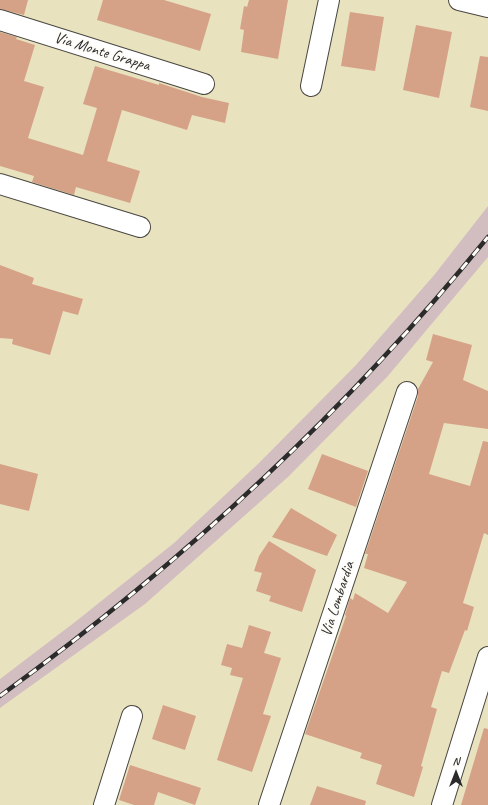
<!DOCTYPE html>
<html>
<head>
<meta charset="utf-8">
<style>
  body { margin:0 }
  #map { position:relative; width:488px; height:805px; overflow:hidden; background:#e9e2bf; font-family:Caveat,sans-serif }
  canvas { display:block }
  .north { position:absolute; left:436px; top:753px; width:40px; height:40px; -webkit-text-stroke:3px #fdfcf7; paint-order:stroke; rotate:0deg; font-size:11px; font-weight:700; line-height:16px; text-align:center; color:#2b2b2b }
  .north::after { content:''; display:block; margin:auto; width:14px; height:18px; background:#2b2b2b; clip-path:polygon(50% 0,100% 100%,50% 72%,0 100%) }
</style>
</head>
<body>
<div id="map">
<canvas width="488" height="805"></canvas>
<div class="north">N</div>
</div>
<script>
const ctx = document.querySelector('canvas').getContext('2d');
ctx.lineJoin = 'round';
function paint(path, color) {
  ctx.fillStyle = color;
  ctx.fill(path, 'evenodd');
}
function stroke(path, color, width, dash) {
  ctx.strokeStyle = color;
  ctx.lineWidth = width;
  ctx.lineCap = dash ? 'butt' : 'round';
  ctx.setLineDash(dash || []);
  ctx.stroke(path);
}
function drawText(font, color, halo, rows, align = 'center') {
  ctx.font = font + ' Caveat,sans-serif';
  ctx.lineWidth = 4;
  ctx.setLineDash([]);
  ctx.textBaseline = 'middle';
  ctx.strokeStyle = halo;
  ctx.fillStyle = color;
  for (const [text, x, y, turn = 0] of rows) {
    ctx.save();
    ctx.translate(x, y);
    ctx.rotate((+turn || 0) * Math.PI / 180);
    ctx.textAlign = isNaN(turn) ? turn : align;
    if (halo) ctx.strokeText(text, 0, 0);
    ctx.fillText(text, 0, 0);
    ctx.restore();
  }
}
const industrial = new Path2D(`
  M488,206V257L387,377L288,477L145,604L0,708V679L75,622L174,543L259,463L356,365L435,274Z`);
const building = new Path2D(`
  M0,0H28L24,15L0,9Z
  M103,0H164L211,14L200,51L97,20Z
  M249,0H288L278,59L241,52L244,30L240,29L244,6L247,7Z
  M350,12L384,17L375,71L341,66Z
  M416,25L452,32L439,98L403,90Z
  M0,32L17,37L16,39L35,45L24,81L44,87L28,138L83,155L97,108L83,104L95,66L159,85V83L202,97L229,103L225,123L192,115L187,130L122,110L107,161L140,171L130,203L76,187L74,195L32,182L34,176L0,166Z
  M480,56L488,57V111L470,107Z
  M0,265L34,278L32,284L83,299L78,315L63,311L50,355L12,344L13,339L0,338Z
  M433,334L472,345L463,380L488,391V429L444,423L429,474L470,486L483,441L488,442V535L484,533L463,603L474,607L467,631L465,630L449,673L442,671L431,707L437,709L421,766L423,767L414,797L376,784L382,765L360,758L362,753L305,734L346,616L345,615L350,598L353,600L355,593L388,613L407,582L364,568L368,554H365L418,396V389L433,362L426,360Z
  M322,454L368,471L356,507L308,489Z
  M0,464L38,474L29,511L0,504Z
  M291,508L337,535L327,556L272,537Z
  M269,541L316,570L302,612L269,601L271,596L256,591L262,573L254,571L259,556Z
  M249,625L271,632L264,653L281,658L263,714L271,716L252,772L217,760L243,678L230,675L232,668L221,665L227,644L242,648Z
  M163,705L196,716L185,750L152,739Z
  M484,728L488,729V805H461Z
  M130,765L201,788L195,805L158,792L154,805H134L119,800Z
  M317,786L366,801L365,805H310Z`);
const street = new Path2D(`
  M459,0L488,7
  M0,20L204,84
  M311,86L329,0
  M0,184L140,227
  M104,805L132,716
  M269,805L407,392
  M442,805L488,657`);
const rail = new Path2D(`
  M0,696C183,563 345,413 488,237`);
const streetNames = [
  ["Via Monte Grappa",102,52,17],
  ["Via Lombardia",338,599,-72]
];
paint(industrial, '#d2bec1');
paint(building, '#d5a287');
stroke(street, '#484641', 22);
stroke(street, '#fff', 20);
stroke(rail, '#2b2b2b', 4.5);
stroke(rail, '#fdfcf7', 3, [9]);
drawText('16px', '#2b2b2b', '#fdfcf7', streetNames);
</script>
</body>
</html>
